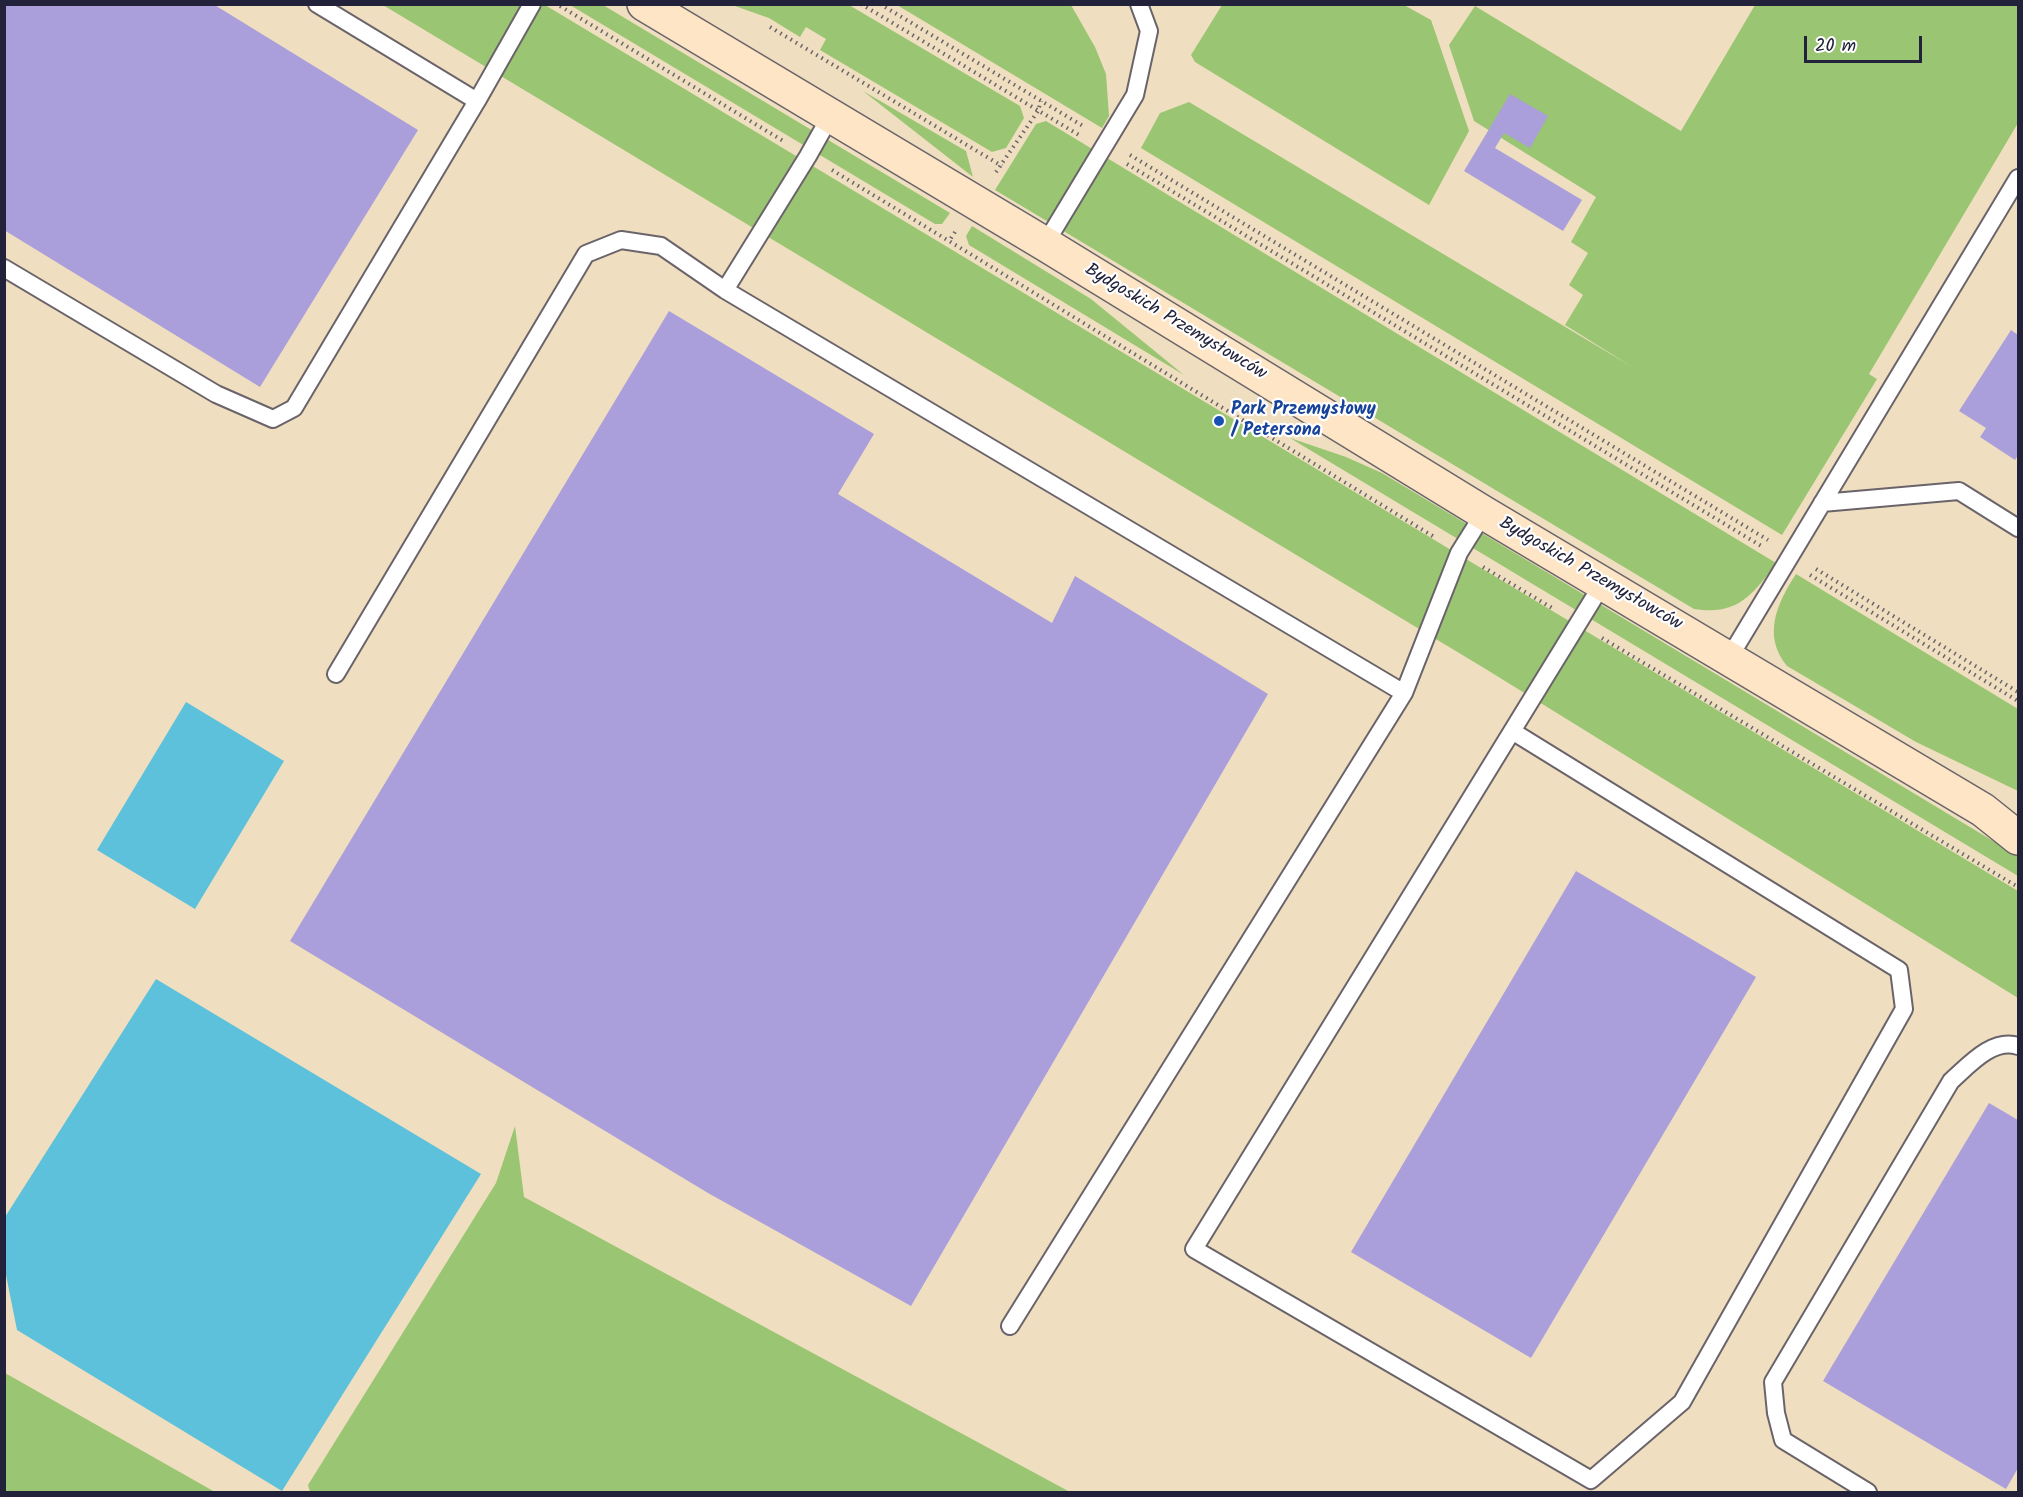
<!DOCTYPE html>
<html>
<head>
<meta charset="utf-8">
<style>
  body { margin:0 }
  #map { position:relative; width:2023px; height:1497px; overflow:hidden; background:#efdfc0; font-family:Kalam,sans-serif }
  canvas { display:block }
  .frame { position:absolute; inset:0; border:6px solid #22223b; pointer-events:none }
  .scale { position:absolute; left:1804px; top:36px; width:118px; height:27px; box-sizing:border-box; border:3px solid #22223b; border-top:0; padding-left:8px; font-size:18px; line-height:21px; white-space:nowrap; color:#22223b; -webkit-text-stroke:4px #fff; paint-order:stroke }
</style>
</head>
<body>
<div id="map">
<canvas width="2023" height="1497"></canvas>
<div class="frame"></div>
<div class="scale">20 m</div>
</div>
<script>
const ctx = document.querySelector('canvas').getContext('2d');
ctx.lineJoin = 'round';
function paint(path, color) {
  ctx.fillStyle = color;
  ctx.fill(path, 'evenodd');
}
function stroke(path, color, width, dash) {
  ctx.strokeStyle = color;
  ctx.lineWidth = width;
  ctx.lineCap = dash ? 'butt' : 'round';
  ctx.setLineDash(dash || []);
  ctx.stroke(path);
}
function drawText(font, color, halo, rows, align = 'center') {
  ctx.font = font + ' Kalam,sans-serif';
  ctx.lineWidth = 4.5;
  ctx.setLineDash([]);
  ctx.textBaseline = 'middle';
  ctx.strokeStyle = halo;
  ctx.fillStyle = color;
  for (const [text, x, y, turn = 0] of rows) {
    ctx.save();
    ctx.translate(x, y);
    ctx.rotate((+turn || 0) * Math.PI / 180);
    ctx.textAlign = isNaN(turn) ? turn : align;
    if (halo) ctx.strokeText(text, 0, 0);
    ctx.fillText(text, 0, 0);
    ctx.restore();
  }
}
const green = new Path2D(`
  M383,5H545L2018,891V998L1484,668Z
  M570,5H603L950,213L942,224H935Z
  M732,5H849L1020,106L1024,118L1006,148L992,152L820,50L826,39L806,27L800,37L769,18Z
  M897,5H1071L1095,47L1106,74L1109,116L1102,128Z
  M1222,5H1404L1431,20L1469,131L1429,205L1195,62L1191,55Z
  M1755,5H2018V123L1869,374L1877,379L1782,535L1141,148L1160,113L1189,102L1634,368L1565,325L1583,295L1569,285L1588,253L1571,242L1596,197L1474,121L1449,45L1475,6L1681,131Z
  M863,91L966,151L973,177Z
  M1046,121L1776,563C1753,595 1737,616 1694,609L995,190L1036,124Z
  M972,226L1091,299L1184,375L969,245L966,236Z
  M1290,438L1346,457L1382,473L2018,856V876Z
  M1796,574L2018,709V791L1916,742L1787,666C1762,636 1777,603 1796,574Z
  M515,1126L524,1197L1070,1492H310L308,1485L496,1183Z
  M4,1373H5L215,1492H5Z`);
const water = new Path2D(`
  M186,702L284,761L195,909L97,850Z
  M156,979L481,1174L282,1491L17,1330L5,1270V1217Z`);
const building = new Path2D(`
  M4,4H213L418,130L260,387L4,230Z
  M1510,94L1548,116L1530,148L1504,133L1495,148L1582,200L1563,231L1464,171Z
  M669,311L874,434L838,494L1052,623L1075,576L1268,694L911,1306L708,1193L290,941Z
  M2011,330L2018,335V455L2015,460L1980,437L1986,428L1959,411Z
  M1576,871L1756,977L1531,1358L1351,1252Z
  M1989,1103L2018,1120V1468L2006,1489L1823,1381Z`);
const path = new Path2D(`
  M861,4L1079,135
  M880,4L1083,126
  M560,6L785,142
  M770,27L1002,166
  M1130,155L1768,540
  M1127,164L1763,547
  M832,170L949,241
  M996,172L1038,111L1041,101
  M955,232L949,241L1436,538
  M1483,567L1554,609
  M1816,569L2018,692
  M1810,575L2018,701
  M1602,638L2018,887`);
const lane = new Path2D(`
  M317,4L477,101L532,4
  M831,115L808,156L725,290L1404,693L1459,553L1484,513
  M1045,244L1135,95L1149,31L1139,4
  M4,268L216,394L273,419L294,408L477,101
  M1822,503L1959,491L2018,528
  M1729,658L2018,178
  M336,674L586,254L621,240L661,246L725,290
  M1512,731L1899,970L1904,1009L1682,1402L1591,1480L1194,1249L1603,583
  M1010,1326L1404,693
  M1868,1492L1783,1440L1776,1413L1773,1382L1951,1081C1969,1065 1992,1038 2018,1046`);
const secondary = new Path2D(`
  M644,4L1045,244L1484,513L1983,810L2018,838`);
const markers = [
  [1219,421,6,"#1a4fb4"]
];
const streetNames = [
  ["Bydgoskich Przemysłowców",1175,323,31],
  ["Bydgoskich Przemysłowców",1590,575,30]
];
const transitNames = [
  ["Park Przemysłowy",1231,411],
  ["/ Petersona",1231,432]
];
paint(green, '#9ac572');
paint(water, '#5dc1db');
paint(building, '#aa9fda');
stroke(lane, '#6a646a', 20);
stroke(secondary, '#6a646a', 36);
stroke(path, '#6a646a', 4, [1.5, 4.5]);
stroke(lane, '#fff', 16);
stroke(secondary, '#fde5c5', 33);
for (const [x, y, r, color] of markers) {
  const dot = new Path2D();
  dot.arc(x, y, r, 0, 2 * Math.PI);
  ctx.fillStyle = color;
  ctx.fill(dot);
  stroke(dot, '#fff', 2);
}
drawText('18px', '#22223b', '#fff', streetNames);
drawText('bold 18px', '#164399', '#fff', transitNames, 'left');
</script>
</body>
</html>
